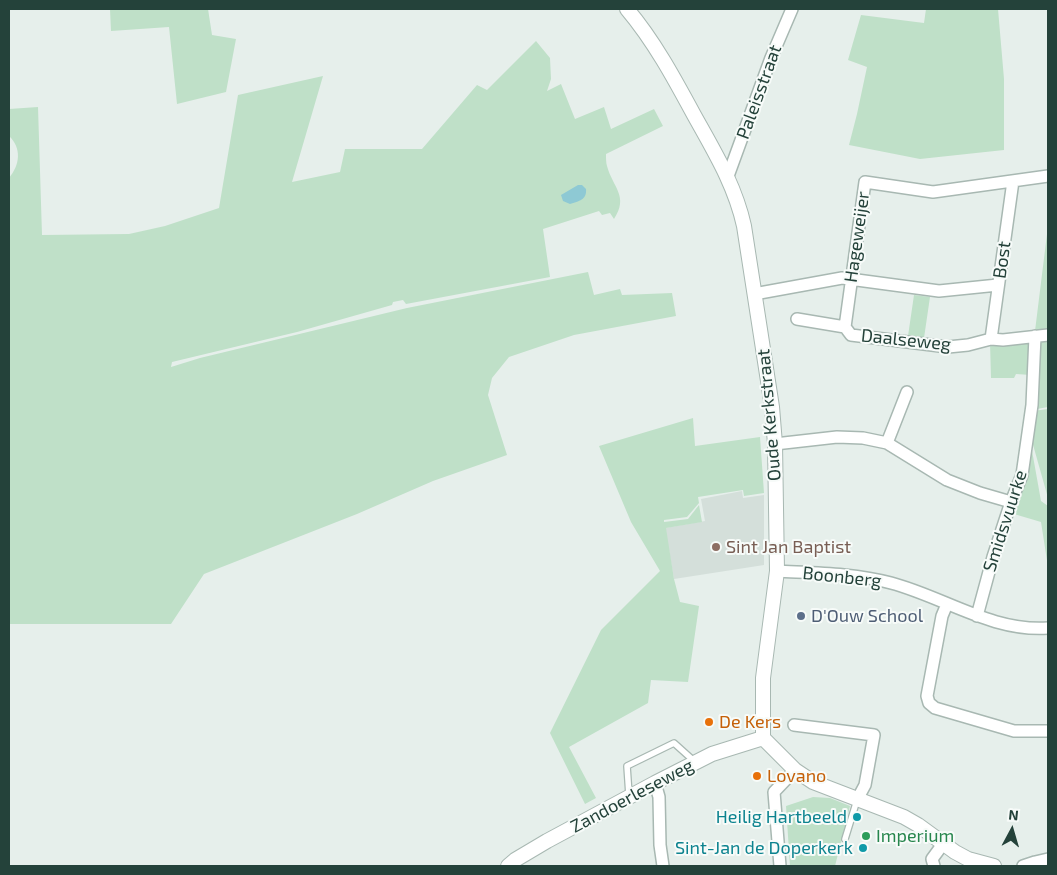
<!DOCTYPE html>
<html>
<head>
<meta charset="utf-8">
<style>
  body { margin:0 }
  #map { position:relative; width:1057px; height:875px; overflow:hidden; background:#e6efeb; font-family:"Exo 2",sans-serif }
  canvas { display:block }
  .frame { position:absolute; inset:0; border:10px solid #24423a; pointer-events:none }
  .north { position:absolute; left:987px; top:805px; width:50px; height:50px; -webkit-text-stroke:4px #f7fbf9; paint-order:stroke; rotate:6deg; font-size:14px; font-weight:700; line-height:20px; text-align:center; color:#24423a }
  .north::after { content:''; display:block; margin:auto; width:18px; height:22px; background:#24423a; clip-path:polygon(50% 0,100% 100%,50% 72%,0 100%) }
</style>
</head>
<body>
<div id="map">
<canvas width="1057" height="875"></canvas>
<div class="frame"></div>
<div class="north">N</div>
</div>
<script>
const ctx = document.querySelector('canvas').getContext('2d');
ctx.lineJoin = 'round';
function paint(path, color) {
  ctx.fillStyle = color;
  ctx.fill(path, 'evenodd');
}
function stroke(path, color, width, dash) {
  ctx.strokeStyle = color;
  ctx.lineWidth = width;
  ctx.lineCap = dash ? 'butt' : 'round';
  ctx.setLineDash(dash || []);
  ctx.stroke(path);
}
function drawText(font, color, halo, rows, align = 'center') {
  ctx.font = font + ' "Exo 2",sans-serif';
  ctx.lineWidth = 4;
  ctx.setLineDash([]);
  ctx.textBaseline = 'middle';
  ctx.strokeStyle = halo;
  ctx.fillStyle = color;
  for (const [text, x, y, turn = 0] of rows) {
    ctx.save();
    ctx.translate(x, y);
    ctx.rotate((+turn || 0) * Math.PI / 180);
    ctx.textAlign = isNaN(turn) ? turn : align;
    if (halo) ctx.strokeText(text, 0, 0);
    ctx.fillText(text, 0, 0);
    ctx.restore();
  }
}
const built = new Path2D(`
  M742,491L743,498L764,495V565L674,579L665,528L705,521L701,499Z`);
const green = new Path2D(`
  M110,9H208L212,35L236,39L226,92L177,104L169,27L111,31Z
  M926,9H998L1004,79V150L920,159L849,145L857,114L867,67L848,60L861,15L924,23Z
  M536,41L550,58L551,79L547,91L561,84L575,119L604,107L611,129L654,109L663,126L606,154C606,158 606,163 607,166C613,188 629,196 614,219L610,213L602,215L599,211L543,229L550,277L406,304L403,300L393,302L392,305L297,332L172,362L171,367L200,358L407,308L588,272L594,295L620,289L622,295L672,293L676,316L574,335L509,357L492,378L488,395L507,455L433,481L357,514L204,574L171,624H9V178C20,165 22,148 9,136V109L38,107L42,235L129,234L165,226L219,208L238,95L323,76L292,182L340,172L345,149H422L477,85L487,90Z
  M1047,234H1048V330L1035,331Z
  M914,295L930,297L924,338L908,336Z
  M1048,339V407L1037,409L1041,340Z
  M1032,341L1031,375L1016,374L1014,378H991L990,342Z
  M1048,409V498L1030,434L1033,411Z
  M693,418L695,446L760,437L764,493L744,496L743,490L698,497L699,503L687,517L664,520V522L688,519L699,505L702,522L666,528L674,579L680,602L699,606L688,682L651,680L648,703L569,747L596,798L585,804L550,733L601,630L660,571L631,522L599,446Z
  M1031,445L1041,501L1048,506V567L1041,522L1014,514Z
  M813,797L830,798L850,806L835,866H790L786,806Z`);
const water = new Path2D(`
  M578,185H582L586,189C587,200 579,201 570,204L563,201L561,195Z`);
const service = new Path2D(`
  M629,795L627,766L674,743L694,761
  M845,839L857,800`);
const minor = new Path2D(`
  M728,176L771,58L792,9
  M754,294L842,278L939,291L998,285
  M797,319L845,327L851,335L948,347L968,345L991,339L1003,340L1048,335
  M845,327L865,182L933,192L1048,176
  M991,339L1013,181
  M887,443L907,392
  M775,444L837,437L863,438L887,443L947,480L980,493L1011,502
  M777,571C815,573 854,573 891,583C944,597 992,632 1048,628
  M947,604L942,616L927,696L929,703L935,708L1014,731H1048
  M977,616L993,557L1011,502L1022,475L1032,405L1035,336
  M794,725L874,735L865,785L858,798
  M655,783L659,797L660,845L663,866
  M780,866L774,792L795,770
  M934,866L932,859L943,844
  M1023,866L1035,862L1048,859`);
const tertiary = new Path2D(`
  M627,9C654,41 674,78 694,115C714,151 735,185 744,226L772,407L775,444L777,571L763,678V738L795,770L813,782L904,817L918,825L955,852L968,859L994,866
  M508,866L515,860L547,841L655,783L712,754L763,738`);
const markers = [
  [716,547,5,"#8d6e63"],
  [801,616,5,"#5c6f8a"],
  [709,722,5,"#e8710a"],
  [757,776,5,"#e8710a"],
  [857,817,5,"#0f9aa8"],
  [866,836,5,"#2e9e5b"],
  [863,848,5,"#0f9aa8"]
];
const streetNames = [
  ["Paleisstraat",759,92,-70],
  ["Hageweijer",857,237,-82],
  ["Bost",1002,260,-82],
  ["Daalseweg",906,340,6],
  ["Oude Kerkstraat",769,415,-95],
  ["Smidsvuurke",1005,521,-72],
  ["Boonberg",842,577,6],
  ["Zandoerleseweg",632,796,-28]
];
const educationNames = [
  ["Sint Jan Baptist",726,547]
];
const serviceNames = [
  ["D'Ouw School",811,616]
];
const foodNames = [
  ["De Kers",719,722],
  ["Lovano",767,776]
];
const cultureNames = [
  ["Heilig Hartbeeld",847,817],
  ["Sint-Jan de Doperkerk",853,848]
];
const leisureNames = [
  ["Imperium",876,836]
];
paint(built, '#d4dfda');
paint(green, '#bfe0c8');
paint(water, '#8ec9d4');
stroke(service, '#a8b8b2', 8);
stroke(minor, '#a8b8b2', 14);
stroke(tertiary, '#a8b8b2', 16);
stroke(service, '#fff', 5.5);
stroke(minor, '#fff', 11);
stroke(tertiary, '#fff', 14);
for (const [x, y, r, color] of markers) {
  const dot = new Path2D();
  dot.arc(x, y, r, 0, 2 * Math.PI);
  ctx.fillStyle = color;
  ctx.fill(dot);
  stroke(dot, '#f7fbf9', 2);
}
drawText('18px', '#24423a', '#f7fbf9', streetNames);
drawText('18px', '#785e54', '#f7fbf9', educationNames, 'left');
drawText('18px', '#4e5e75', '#f7fbf9', serviceNames, 'left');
drawText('18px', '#c56008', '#f7fbf9', foodNames, 'left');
drawText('18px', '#0d838f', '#f7fbf9', cultureNames, 'right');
drawText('18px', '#27864d', '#f7fbf9', leisureNames, 'left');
</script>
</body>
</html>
